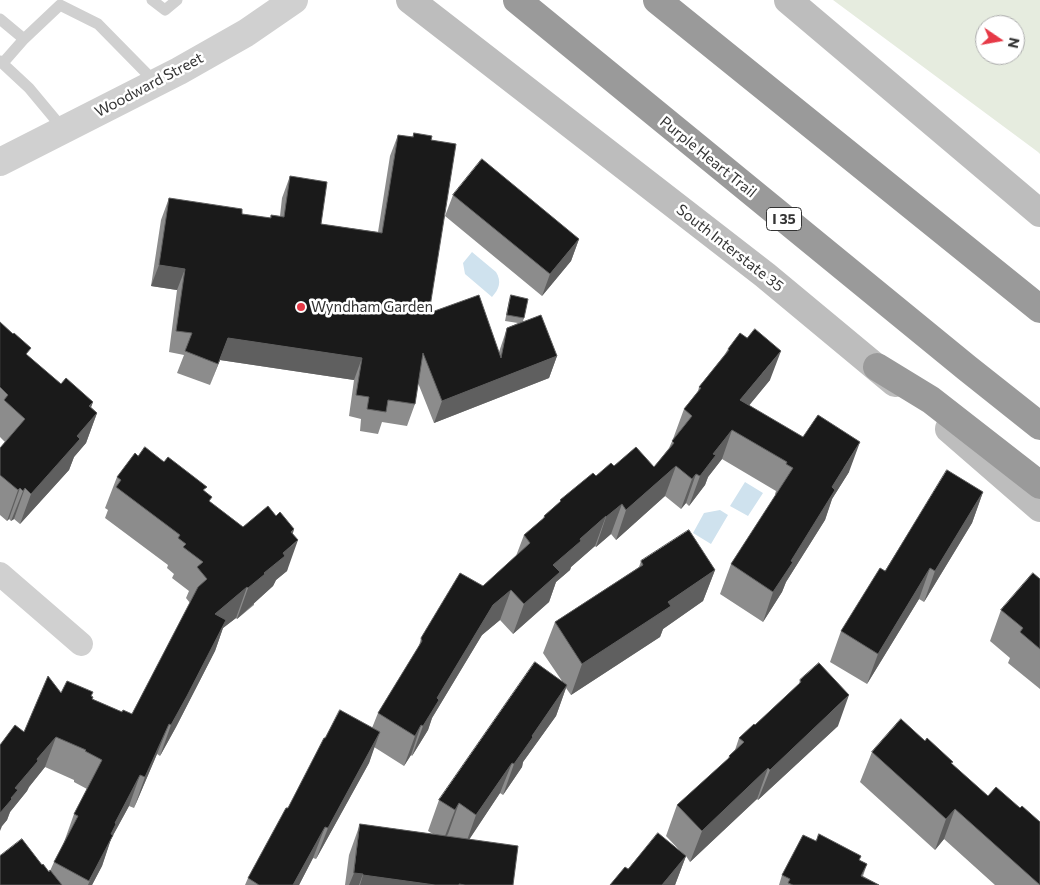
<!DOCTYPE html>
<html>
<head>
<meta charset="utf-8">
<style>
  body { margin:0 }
  #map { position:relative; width:1040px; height:885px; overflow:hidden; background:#fff; font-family:Commissioner,sans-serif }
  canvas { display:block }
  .north { position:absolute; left:975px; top:15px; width:50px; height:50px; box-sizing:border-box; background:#fff; border:1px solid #adadad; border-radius:50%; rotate:102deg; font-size:14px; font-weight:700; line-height:20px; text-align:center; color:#333 }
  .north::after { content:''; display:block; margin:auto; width:18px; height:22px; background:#e63946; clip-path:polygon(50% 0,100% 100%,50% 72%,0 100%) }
</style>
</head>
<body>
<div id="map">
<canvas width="1040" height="885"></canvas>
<div class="north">N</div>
</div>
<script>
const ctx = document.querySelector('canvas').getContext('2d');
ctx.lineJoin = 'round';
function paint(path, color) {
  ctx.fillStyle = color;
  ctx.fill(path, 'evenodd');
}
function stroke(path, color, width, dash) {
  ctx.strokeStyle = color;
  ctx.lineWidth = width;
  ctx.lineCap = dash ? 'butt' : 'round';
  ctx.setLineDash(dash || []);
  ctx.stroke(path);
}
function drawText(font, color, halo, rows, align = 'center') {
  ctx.font = font + ' Commissioner,sans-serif';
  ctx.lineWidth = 5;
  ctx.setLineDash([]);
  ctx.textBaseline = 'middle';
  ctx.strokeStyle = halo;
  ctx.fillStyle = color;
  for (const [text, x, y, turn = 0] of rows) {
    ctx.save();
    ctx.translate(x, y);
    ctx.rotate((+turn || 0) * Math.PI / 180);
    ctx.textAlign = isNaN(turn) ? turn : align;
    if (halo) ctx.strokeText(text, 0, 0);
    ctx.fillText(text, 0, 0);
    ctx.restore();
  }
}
const green = new Path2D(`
  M833,0H1040V154L1038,152ZM985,25H1015V55H985Z`);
const water = new Path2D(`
  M472,252L496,272C502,282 499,289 492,297L465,274L463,263Z
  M745,482L763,493L748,516L730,506Z
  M720,510L728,515L711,544L693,533L704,513Z`);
const service = new Path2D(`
  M152,0L165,10L177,0
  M0,19L24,39
  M0,61L29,88L64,130
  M3,63L24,39L60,5L98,24L156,83`);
const minor = new Path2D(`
  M0,574L81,644`);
const tertiary = new Path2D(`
  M0,162L179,71L246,33L294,0`);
const secondary = new Path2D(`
  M410,0L765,275L895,383
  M788,0L1040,213
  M949,429L1040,508`);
const motorway = new Path2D(`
  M517,0L967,368L1040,426
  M657,0L1040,309
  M877,367L931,400L1040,485`);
const wall = new Path2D(`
  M414,133L431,140L429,313L499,352L507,328L518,323L505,321L509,301L511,295L524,318L523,321L557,356L549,378L434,423L418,383L415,404L407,426L382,422L378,434L360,431L361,419L349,416L354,380L220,360L210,385L177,373L184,355L169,352L177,290L151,286L161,220L169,198L242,214L270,218L271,215L280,216L282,198L290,176L321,224L378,232L390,156L398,135L412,137Z
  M453,195L579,239L571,261L542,296L445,216Z
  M0,322L28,356L61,384L93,402L91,407L97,413L86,443L74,457L69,470L20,524L14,519L11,521L9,519L7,521L0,515V448L5,442L0,437Z
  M728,349L770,380L749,405L849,472L832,499L825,520L786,582L782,592L763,622L720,594L731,564L776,495L775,494L776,491L722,459L708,477L705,485L689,506L686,503L681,509L665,496L616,540L611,534L596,547L595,546L571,567L570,570L556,582L549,602L513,634L500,620L482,635L432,718L428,730L412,756L411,755L404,766L374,747L369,763L316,859L313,858L299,885H245L248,878L288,808L325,738L372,728L378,713L419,646L421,638L483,586L516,556L524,535L543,519L544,516L560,502V500L596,476L614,466L654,467L669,448L673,439L684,409L698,391L699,387L725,354Z
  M138,456L164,462L205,491L210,502L243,527L276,516L294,529L293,533L287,571L276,580L273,586L254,603V605L237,619L236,618L223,628L215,651L176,727L160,756L157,754L134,808L129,806L111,839L102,866L92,885H0L42,865L49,872L50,871L54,862L63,845L74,814L87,789L74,782V780L45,767L29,787L27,791L10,812L7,820L2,826L1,829L24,732L61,693L91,696L92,699L122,712L132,714L190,603L186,598L189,591L172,578L174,574L167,568L168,565L105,518L108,510L105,508L117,477Z
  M983,492L972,523L924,602L919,599L867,684L830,662L841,631L885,571Z
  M641,561L715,570L703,601L663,629L660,637L571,695L566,688L556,716L523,762L522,767L503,795L500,793L469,839L513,885H345L349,855L360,824L433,834L428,831L439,800L562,681L543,653L555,622L639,567Z
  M1040,579V689L1008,663L1010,658L990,641L1001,610Z
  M800,680L838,726L758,800L757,799L690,862L686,856L675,885H610L628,869L685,856L666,836L677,805L728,759L729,756L735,750L739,738L755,725L799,684Z
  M872,752L952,764L1040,885H995L944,839L935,850L860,782Z
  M816,841L861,856L859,860L867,864L863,876L879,885H779L782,875Z`);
const shadedWall = new Path2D(`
  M579,239L571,261L542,296L550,274Z
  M159,265L185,269L177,290L151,286Z
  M228,338L362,358L354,380L220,360L210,385Z
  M781,351L770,380L729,430L740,400Z
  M557,356L549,378L434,423L442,401Z
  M93,402L83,428L97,413L86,443L74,457L69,470L20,524L31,494L77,436L89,406Z
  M732,430L722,459L708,477L705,485L689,506L700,476L713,454Z
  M860,442L849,472L832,499L825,520L786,582L782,592L763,622L773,592L832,487Z
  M676,466L665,496L616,540L626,510Z
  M696,474L686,503L681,509L692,479Z
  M20,488L9,519L7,521L18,490Z
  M25,488L14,519L11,521L23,491Z
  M983,492L972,523L924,602L935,571Z
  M622,504L611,534L596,547L606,517Z
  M606,516L595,546L571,567L570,570L556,582L549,602L513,634L524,604L553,565L580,539Z
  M294,529L287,550L298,540L287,571L276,580L273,586L237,619L248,588L291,532Z
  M930,568L919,599L867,684L878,654Z
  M715,570L703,601L663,629L660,637L571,695L582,664L668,602Z
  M247,587L236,618L223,628L215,651L176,727L160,756L171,725L215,614Z
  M511,590L500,620L482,635L432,718L428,730L412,756L423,726L437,698L493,605Z
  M567,685L556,716L523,762L522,767L503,795L514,764L532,736Z
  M849,695L838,726L758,800L770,770Z
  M169,724L157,754L134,808L145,777Z
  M421,725L411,755L404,766L415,736Z
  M380,732L369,763L316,859L328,828Z
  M56,737L45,767L29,787L27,791L10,812L7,820L2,826L0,831V813L15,788L37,759Z
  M512,763L500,793L465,846L476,815Z
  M768,768L757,799L690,862L702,831Z
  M140,775L129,806L111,839L102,866L92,885H88L115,823Z
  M459,803L448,834L443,841L455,810Z
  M955,809L944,839L935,850L946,819Z
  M325,827L313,858L299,885H293Z
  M686,856L675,885H662Z
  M354,873L363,874L359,885H349Z
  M363,875L435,885H360Z`);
const building = new Path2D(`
  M414,133L432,136L431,140L456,144L429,313L479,295L501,358L507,328L541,315L557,356L442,401L423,353L415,404L388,400L386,412L367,409L369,397L356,395L362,358L228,338L218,364L185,351L192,333L176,331L185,269L159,265L169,198L242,209V214L271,218V215L284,217L290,176L327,182L321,224L382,233L398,135L413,137Z
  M482,159L579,239L550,274L453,195Z
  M511,295L528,299L524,318L507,315Z
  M0,322L13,334L14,333L31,348L26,354L61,384L66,378L93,402L89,406L97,413L77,436L80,439L31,494L25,488L23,491L20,488L18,490L0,475V448L25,419L4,400L8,395L0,387Z
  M755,329L781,351L740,400L803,437L818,415L860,442L832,487L835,490L791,561L793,562L773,592L731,564L793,468L786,464L787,462L732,430L713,454L716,455L700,476L696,474L692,479L676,466L626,510L622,504L606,517V516L580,539L581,541L553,565L560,572L524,604L511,590L493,605L437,698L439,700L423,726L421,725L415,736L378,713L422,641L421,638L460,573L483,586L530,543L524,535L545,517L544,516L561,501L560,500L593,473L596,476L611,463L614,466L636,447L654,467L674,443L672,441L692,416L684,409L701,388L699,387L729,350L728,349L740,333L747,338Z
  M145,447L164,462L168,457L207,487L203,490L212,497L209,501L243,527L268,506L276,516L280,512L294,529L291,532L298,540L283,553L285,556L264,573L265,574L248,588L247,587L215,614L226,620L187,696L171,725L169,724L145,777L140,775L115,823L116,824L111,834L113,835L89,881L54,862L78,816L74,814L102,760L85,751L86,750L56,737L37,759L38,761L15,788L18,790L11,798L12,799L0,813V745L15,725L24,732L48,676L61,693L67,681L93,692L91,696L93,697L92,699L122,712L123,710L132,714L198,587L207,579L197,567L203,562L183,547L186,544L178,538L180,535L116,487L121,480L117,477L135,453L138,456Z
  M947,470L983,492L935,571L930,568L878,654L841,631L880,568L885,571Z
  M689,530L715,570L668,602L671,606L582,664L555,622L643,565L641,561Z
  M1033,573L1040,579V649L1020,632L1023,628L1001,610Z
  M535,662L567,685L532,736L533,737L514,764L512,763L476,815L459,803L455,810L439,800Z
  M819,663L849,695L770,770L768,768L702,831L677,805L730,757L729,756L744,742L739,738L754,724L755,725L801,682L800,680Z
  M340,710L380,732L328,828L325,827L293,885H259L248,878L286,808H288L324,738H325Z
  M901,719L925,741L927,738L953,762L951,763L988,796L996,787L1020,808L1022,806L1040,822V885L955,809L946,819L872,752Z
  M360,824L518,846L513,885H465L459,884V885H435L363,875V874L354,873Z
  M658,833L686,856L662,885H610L625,867L628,869Z
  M819,834L861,856L859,860L867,864L861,876L879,885H793L788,883L790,879L782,875L803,835L816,841Z
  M22,839L42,865L43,864L49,872L50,870L62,885H0V856Z`);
const markers = [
  [301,307,5,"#e63946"]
];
const shields = [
  [784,219,35]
];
const shieldNames = [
  ["I 35",784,219]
];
const streetNames = [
  ["Woodward Street",149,85,-28],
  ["Purple Heart Trail",708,157,39],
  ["South Interstate 35",730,248,38]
];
const poiNames = [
  ["Wyndham Garden",311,307]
];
paint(green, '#e6ecdf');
paint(water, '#cfe2ee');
stroke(service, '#d0d0d0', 11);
stroke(minor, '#d0d0d0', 24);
stroke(tertiary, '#d0d0d0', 28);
stroke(secondary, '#bdbdbd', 28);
stroke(motorway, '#9a9a9a', 28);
paint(wall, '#8c8c8c');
paint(shadedWall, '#5f5f5f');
paint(building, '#1a1a1a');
stroke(building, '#5f5f5f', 1);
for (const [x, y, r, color] of markers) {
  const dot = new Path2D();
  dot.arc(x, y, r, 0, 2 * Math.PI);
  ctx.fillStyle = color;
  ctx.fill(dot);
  stroke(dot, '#fff', 2);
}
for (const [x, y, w] of shields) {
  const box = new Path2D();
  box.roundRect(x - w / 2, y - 11.5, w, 23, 4);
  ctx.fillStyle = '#fff';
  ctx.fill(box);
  stroke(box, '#333', 1);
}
drawText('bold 14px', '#333', null, shieldNames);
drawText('15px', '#333', '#fff', streetNames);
drawText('15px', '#333', '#fff', poiNames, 'left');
</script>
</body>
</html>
